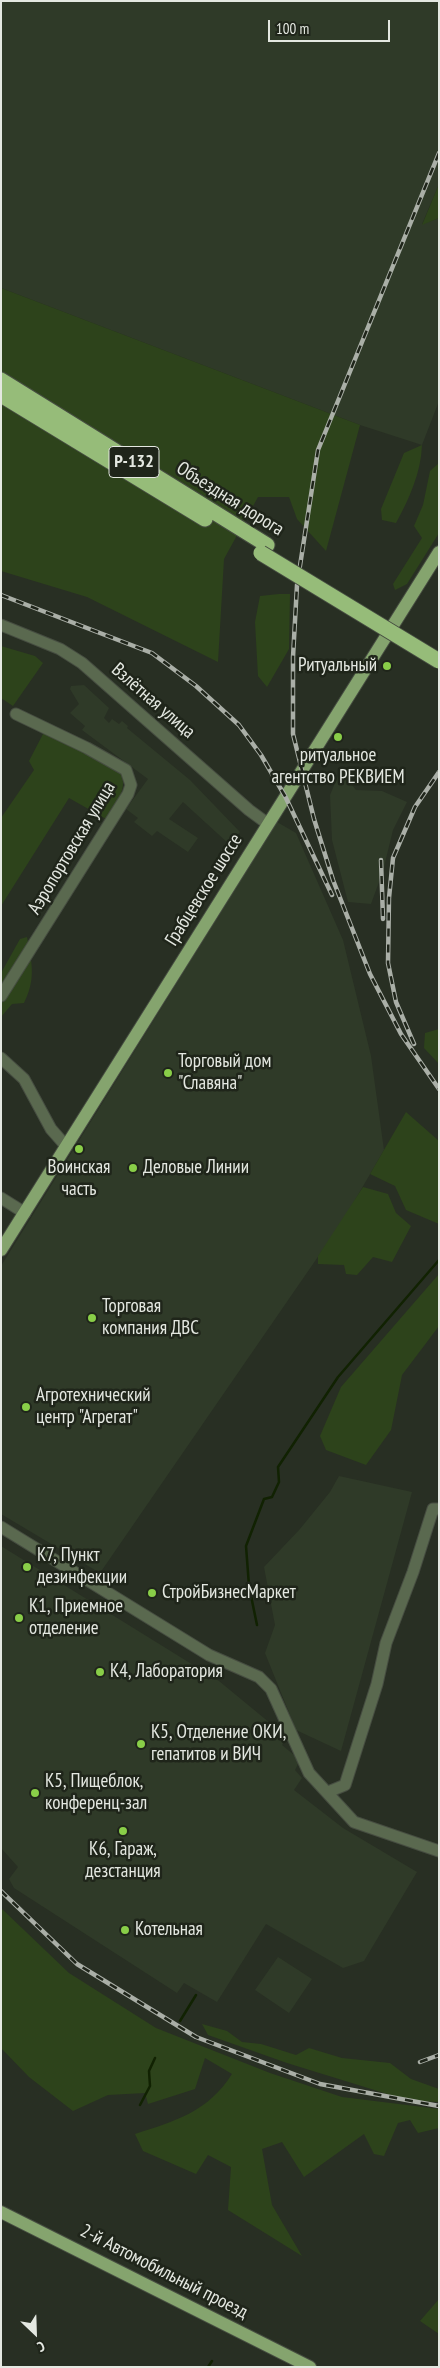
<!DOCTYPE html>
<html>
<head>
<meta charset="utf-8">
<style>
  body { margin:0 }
  #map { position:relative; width:440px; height:2368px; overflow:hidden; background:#282f23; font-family:"PT Sans Narrow",sans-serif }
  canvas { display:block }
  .frame { position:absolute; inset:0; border:2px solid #e4e8e1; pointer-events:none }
  .north { position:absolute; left:10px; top:2308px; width:50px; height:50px; -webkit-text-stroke:4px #1f251a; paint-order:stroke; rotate:156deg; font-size:14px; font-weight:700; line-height:20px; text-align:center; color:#e4e8e1 }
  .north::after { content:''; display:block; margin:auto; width:18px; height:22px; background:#e4e8e1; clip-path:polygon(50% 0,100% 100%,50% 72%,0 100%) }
  .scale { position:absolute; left:268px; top:20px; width:122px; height:22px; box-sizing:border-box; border:2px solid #e4e8e1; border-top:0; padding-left:6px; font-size:15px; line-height:18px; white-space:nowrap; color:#e4e8e1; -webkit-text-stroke:4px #1f251a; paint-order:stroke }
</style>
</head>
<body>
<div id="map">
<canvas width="440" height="2368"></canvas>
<div class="frame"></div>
<div class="north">С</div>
<div class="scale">100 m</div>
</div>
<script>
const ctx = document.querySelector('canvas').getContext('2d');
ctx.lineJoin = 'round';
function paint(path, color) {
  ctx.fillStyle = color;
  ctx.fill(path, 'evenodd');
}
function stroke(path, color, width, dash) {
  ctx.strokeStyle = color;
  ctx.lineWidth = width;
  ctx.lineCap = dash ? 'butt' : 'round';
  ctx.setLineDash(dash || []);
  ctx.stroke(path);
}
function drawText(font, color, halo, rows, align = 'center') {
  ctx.font = font + ' "PT Sans Narrow",sans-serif';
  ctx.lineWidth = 5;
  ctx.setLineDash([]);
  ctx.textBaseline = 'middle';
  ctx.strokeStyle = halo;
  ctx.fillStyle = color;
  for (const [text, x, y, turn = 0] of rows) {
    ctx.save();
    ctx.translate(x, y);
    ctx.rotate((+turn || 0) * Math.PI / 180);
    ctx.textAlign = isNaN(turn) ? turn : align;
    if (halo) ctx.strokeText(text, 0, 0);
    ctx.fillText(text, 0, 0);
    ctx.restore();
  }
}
const built = new Path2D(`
  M1,1H439V184L422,224L439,218V401L422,445L360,425L1,288Z
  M84,685L109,708L104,718L109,723L112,719L119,724L122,721L128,726L127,728L190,780L240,832L229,844L183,802L169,819L198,838L188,852L157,831L152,836L134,822L138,818L126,809L148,779L82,730L85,726L70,713L79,704L70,689L71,686Z
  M340,771L356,790L382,791L407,802L393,830L383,871L371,904L348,902L332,840L330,795Z
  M277,822L296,833L343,940L371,1056L384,1150L344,1219L100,1573L1,1514V1266Z
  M339,1476L412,1492L341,1751L296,1730L265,1653L275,1625L264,1567L300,1529L330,1492Z
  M1,1546L219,1681L287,1737L282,1745L300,1760L295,1770L302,1778L294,1790L343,1828L417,1872L364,1961L343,1968L266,1924L217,2002L184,1983L177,1993L14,1888L9,1879L18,1867L1,1848Z
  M278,1957L312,1979L289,2013L255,1990Z`);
const green = new Path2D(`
  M439,184V218L422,225Z
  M1,288L360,425L326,551L297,519L289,497H258L224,559L218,662L87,597L1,571Z
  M422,445C421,473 409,499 396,523L382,520L381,509L404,453Z
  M439,463V533L407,584L395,590L393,584L422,538L414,526L423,505L430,471Z
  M279,594H290L289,649L267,687L258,676L255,622L260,596Z
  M1,646L35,656L43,663L13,706L1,698Z
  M48,733L121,773C128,791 115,804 106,819L69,798L1,906V818L34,770L29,761L43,734Z
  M27,937C32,963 36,979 24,1003L12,1004L1,1017V973L20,939Z
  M439,1029V1064L424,1048L425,1033Z
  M406,1112L439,1141V1224L406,1210L395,1186L370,1174Z
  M363,1187L388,1194L396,1213L411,1226L392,1262L373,1257L357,1275L346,1274L344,1265L318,1264V1256Z
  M439,1274V1326L402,1375L391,1430L366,1465L326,1450L320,1436L341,1387Z
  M1,1908L69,1973L156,2028L270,2073L342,2097L439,2109V2128L418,2133L410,2120L398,2123L384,2156L374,2154L364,2134L304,2177L282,2142L262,2149L272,2205L302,2256L228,2210L231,2167L208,2155L196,2174L143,2151L135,2134C175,2121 208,2112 232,2074L205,2058L195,2089L148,2104L145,2093L108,2095L73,2111L29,2077L1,2048Z
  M202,2024L227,2031L242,2042L261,2044L296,2055L309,2048L342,2058L390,2063L411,2079L439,2089V2102L410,2101L287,2063L208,2035Z
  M439,2299V2334L420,2321Z`);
const stream = new Path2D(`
  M257,1625L249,1586L246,1546L264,1499L272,1497L279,1482L278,1467L338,1377L439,1260
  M180,2021L196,1995
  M140,2105L150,2086L149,2071L155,2058
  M208,2367L212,2361`);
const minor = new Path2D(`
  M1,625L60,649L82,663L249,810L268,824
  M1,996L128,794L131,785L126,770L87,748L16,714
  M1,1058L24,1079L51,1129L66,1146
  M1,1198L25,1213
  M1,1527L209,1655L259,1677L271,1689L309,1773L354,1822L439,1851
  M328,1792L345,1785L377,1684L386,1643L413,1572L433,1509H439`);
const major = new Path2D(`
  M1,1250L439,552
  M1,2212L310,2367`);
const highway = new Path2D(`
  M1,380L267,545
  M1,395L205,519`);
const rail = new Path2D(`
  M439,153L318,450L297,585L293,657V734L314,819L333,880L370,974L401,1034L439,1089
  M1,595L152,653L196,686L239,725L261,755L285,796L332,895
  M381,860L383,919
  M414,1044L396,1002L388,963L389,898L393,858L415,807L439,772
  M1,1891L77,1964L196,2037L320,2084L439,2106
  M420,2062L439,2055`);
const highwayBridge = new Path2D(`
  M261,553L439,661`);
const markers = [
  [387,666,5,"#89ce48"],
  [338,737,5,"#89ce48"],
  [168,1073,5,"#89ce48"],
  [79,1149,5,"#89ce48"],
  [133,1168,5,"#89ce48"],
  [92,1318,5,"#89ce48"],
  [26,1407,5,"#89ce48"],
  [27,1567,5,"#89ce48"],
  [152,1593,5,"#89ce48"],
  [19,1618,5,"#89ce48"],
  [100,1672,5,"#89ce48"],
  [141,1744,5,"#89ce48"],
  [35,1793,5,"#89ce48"],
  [123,1831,5,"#89ce48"],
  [125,1930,5,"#89ce48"]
];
const shields = [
  [134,462,50]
];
const shieldNames = [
  ["Р-132",134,462]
];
const streetNames = [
  ["Объездная дорога",230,499,32],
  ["Взлётная улица",153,701,41],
  ["Аэропортовская улица",72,848,-59],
  ["Грабцевское шоссе",204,890,-58],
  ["2-й Автомобильный проезд",164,2272,27]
];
const poiNames = [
  ["Ритуальный",377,666,"right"],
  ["ритуальное",338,756,"center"],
  ["агентство РЕКВИЕМ",338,778,"center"],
  ["Торговый дом",178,1062],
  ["\"Славяна\"",178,1084],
  ["Воинская",79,1168,"center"],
  ["часть",79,1190,"center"],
  ["Деловые Линии",143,1168],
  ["Торговая",102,1307],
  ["компания ДВС",102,1329],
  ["Агротехнический",36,1396],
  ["центр \"Агрегат\"",36,1418],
  ["К7, Пункт",37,1556],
  ["дезинфекции",37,1578],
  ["СтройБизнесМаркет",162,1593],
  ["К1, Приемное",29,1607],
  ["отделение",29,1629],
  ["К4, Лаборатория",110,1672],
  ["К5, Отделение ОКИ,",151,1733],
  ["гепатитов и ВИЧ",151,1755],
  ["К5, Пищеблок,",45,1782],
  ["конференц-зал",45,1804],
  ["К6, Гараж,",123,1850,"center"],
  ["дезстанция",123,1872,"center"],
  ["Котельная",135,1930]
];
paint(built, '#2f3a28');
paint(green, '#2d431b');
stroke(stream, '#112202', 2.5);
stroke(minor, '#464d41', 13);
stroke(major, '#464d41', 14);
stroke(highway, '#464d41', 17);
stroke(minor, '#5a694f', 11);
stroke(major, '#85a46e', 12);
stroke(highway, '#96bc79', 15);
stroke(rail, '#aaafa7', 4.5);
stroke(rail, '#1f251a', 2.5, [8]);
stroke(highwayBridge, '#464d41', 17, []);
stroke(highwayBridge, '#96bc79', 15);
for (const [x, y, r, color] of markers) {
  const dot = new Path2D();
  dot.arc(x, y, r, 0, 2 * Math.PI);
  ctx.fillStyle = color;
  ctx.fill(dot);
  stroke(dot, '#1f251a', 2);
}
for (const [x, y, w] of shields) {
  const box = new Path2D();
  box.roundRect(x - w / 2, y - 15.5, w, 31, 4);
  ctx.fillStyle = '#1f251a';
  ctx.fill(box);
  stroke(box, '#e4e8e1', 1);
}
drawText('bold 18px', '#e4e8e1', null, shieldNames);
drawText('19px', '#e4e8e1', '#1f251a', streetNames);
drawText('19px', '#e4e8e1', '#1f251a', poiNames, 'left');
</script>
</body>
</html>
